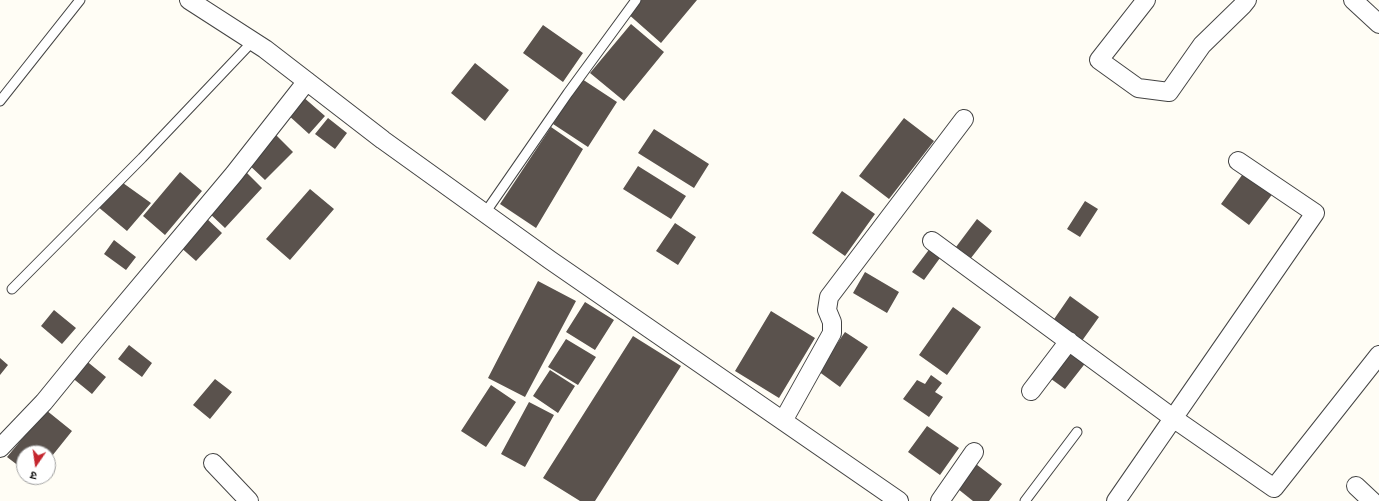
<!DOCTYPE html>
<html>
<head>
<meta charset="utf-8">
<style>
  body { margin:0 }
  #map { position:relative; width:1379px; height:501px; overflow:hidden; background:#fffdf5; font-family:"Times New Roman","Noto Sans Devanagari",serif }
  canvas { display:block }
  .north { position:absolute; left:16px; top:445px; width:40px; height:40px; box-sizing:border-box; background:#fff; border:1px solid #a0a0a0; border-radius:50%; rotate:193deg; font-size:11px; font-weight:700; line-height:16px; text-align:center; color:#111 }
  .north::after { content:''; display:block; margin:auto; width:14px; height:18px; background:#c4262e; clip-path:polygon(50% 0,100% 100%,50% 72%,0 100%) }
</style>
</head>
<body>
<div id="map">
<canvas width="1379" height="501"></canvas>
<div class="north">उ</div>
</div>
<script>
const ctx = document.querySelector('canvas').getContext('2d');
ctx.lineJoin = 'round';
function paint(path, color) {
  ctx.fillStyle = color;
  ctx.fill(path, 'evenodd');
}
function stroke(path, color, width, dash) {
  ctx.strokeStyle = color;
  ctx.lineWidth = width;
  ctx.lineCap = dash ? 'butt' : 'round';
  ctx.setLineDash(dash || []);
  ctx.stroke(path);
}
const building = new Path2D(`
  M638,0H697L661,43L627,13Z
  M631,24L664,52L624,101L590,73Z
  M543,25L583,53L563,82L523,53Z
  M475,63L509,90L485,121L451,93Z
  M582,79L617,102L588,147L553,124Z
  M302,96L325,116L309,134L287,114Z
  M328,118L347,133L335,149L315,134Z
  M904,118L934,141L889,199L859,176Z
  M551,127L583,149L536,228L500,204Z
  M654,129L709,164L694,188L638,153Z
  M275,134L293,152L265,180L246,162Z
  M638,166L686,196L671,219L623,189Z
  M245,171L262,188L225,228L207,211Z
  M1245,171L1274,192L1249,225L1221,204Z
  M180,172L202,191L165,235L143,216Z
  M123,183L151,203L127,231L97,206Z
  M310,189L334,209L290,260L266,239Z
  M842,191L875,214L845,256L812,233Z
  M1085,201L1098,209L1080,237L1067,229Z
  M204,216L222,233L196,261L178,245Z
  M977,219L992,231L971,258L956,247Z
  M675,223L696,237L678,265L656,251Z
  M114,240L136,257L126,270L104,254Z
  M934,243L945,251L924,280L912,272Z
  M865,272L899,292L887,313L853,293Z
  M538,281L576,301L525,397L488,378Z
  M1070,296L1099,317L1079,345L1050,325Z
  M585,302L614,320L595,350L566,332Z
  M953,307L981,327L947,375L919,355Z
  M54,310L76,328L62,344L41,326Z
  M771,311L815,338L779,398L735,371Z
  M845,332L868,347L840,387L818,371Z
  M633,336L681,366L595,501H580L543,478Z
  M566,339L596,357L578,385L548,367Z
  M129,345L152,363L142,377L118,359Z
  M1069,347L1087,361L1065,389L1047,376Z
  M0,358L8,365L0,375Z
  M84,359L106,377L92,394L70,376Z
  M550,370L575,386L558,413L533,396Z
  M931,375L942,383L935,392L943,397L929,417L903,399L917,380L925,384Z
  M215,379L232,392L210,419L193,405Z
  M491,385L516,402L486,447L461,431Z
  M529,402L554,415L525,467L501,454Z
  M46,410L72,431L48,461V453H24V470L7,457Z
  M927,426L959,448L940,475L908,452Z
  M972,461L1002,484L989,501H973L953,485Z`);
const service = new Path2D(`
  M0,101L80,0
  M485,213L568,93L636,0
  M12,289L142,158L253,41
  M1025,501L1077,432`);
const minor = new Path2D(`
  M189,0L265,49L383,140L550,260L899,501
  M1146,0L1099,60L1138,88L1169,92L1202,45L1243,5L1247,0
  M1353,0L1379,24
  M932,241L1173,418L1274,488L1379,355
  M1031,391L1069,341
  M783,421L832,333V322L827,310L829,297L964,119
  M0,448L44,402L88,348L234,174L307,81
  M213,463L249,501
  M1356,486L1372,501
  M940,501L974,452
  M1116,501L1315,213L1238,161`);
paint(building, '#5a524d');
stroke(service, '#444', 11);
stroke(minor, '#444', 20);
stroke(service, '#fff', 9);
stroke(minor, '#fff', 18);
</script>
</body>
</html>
